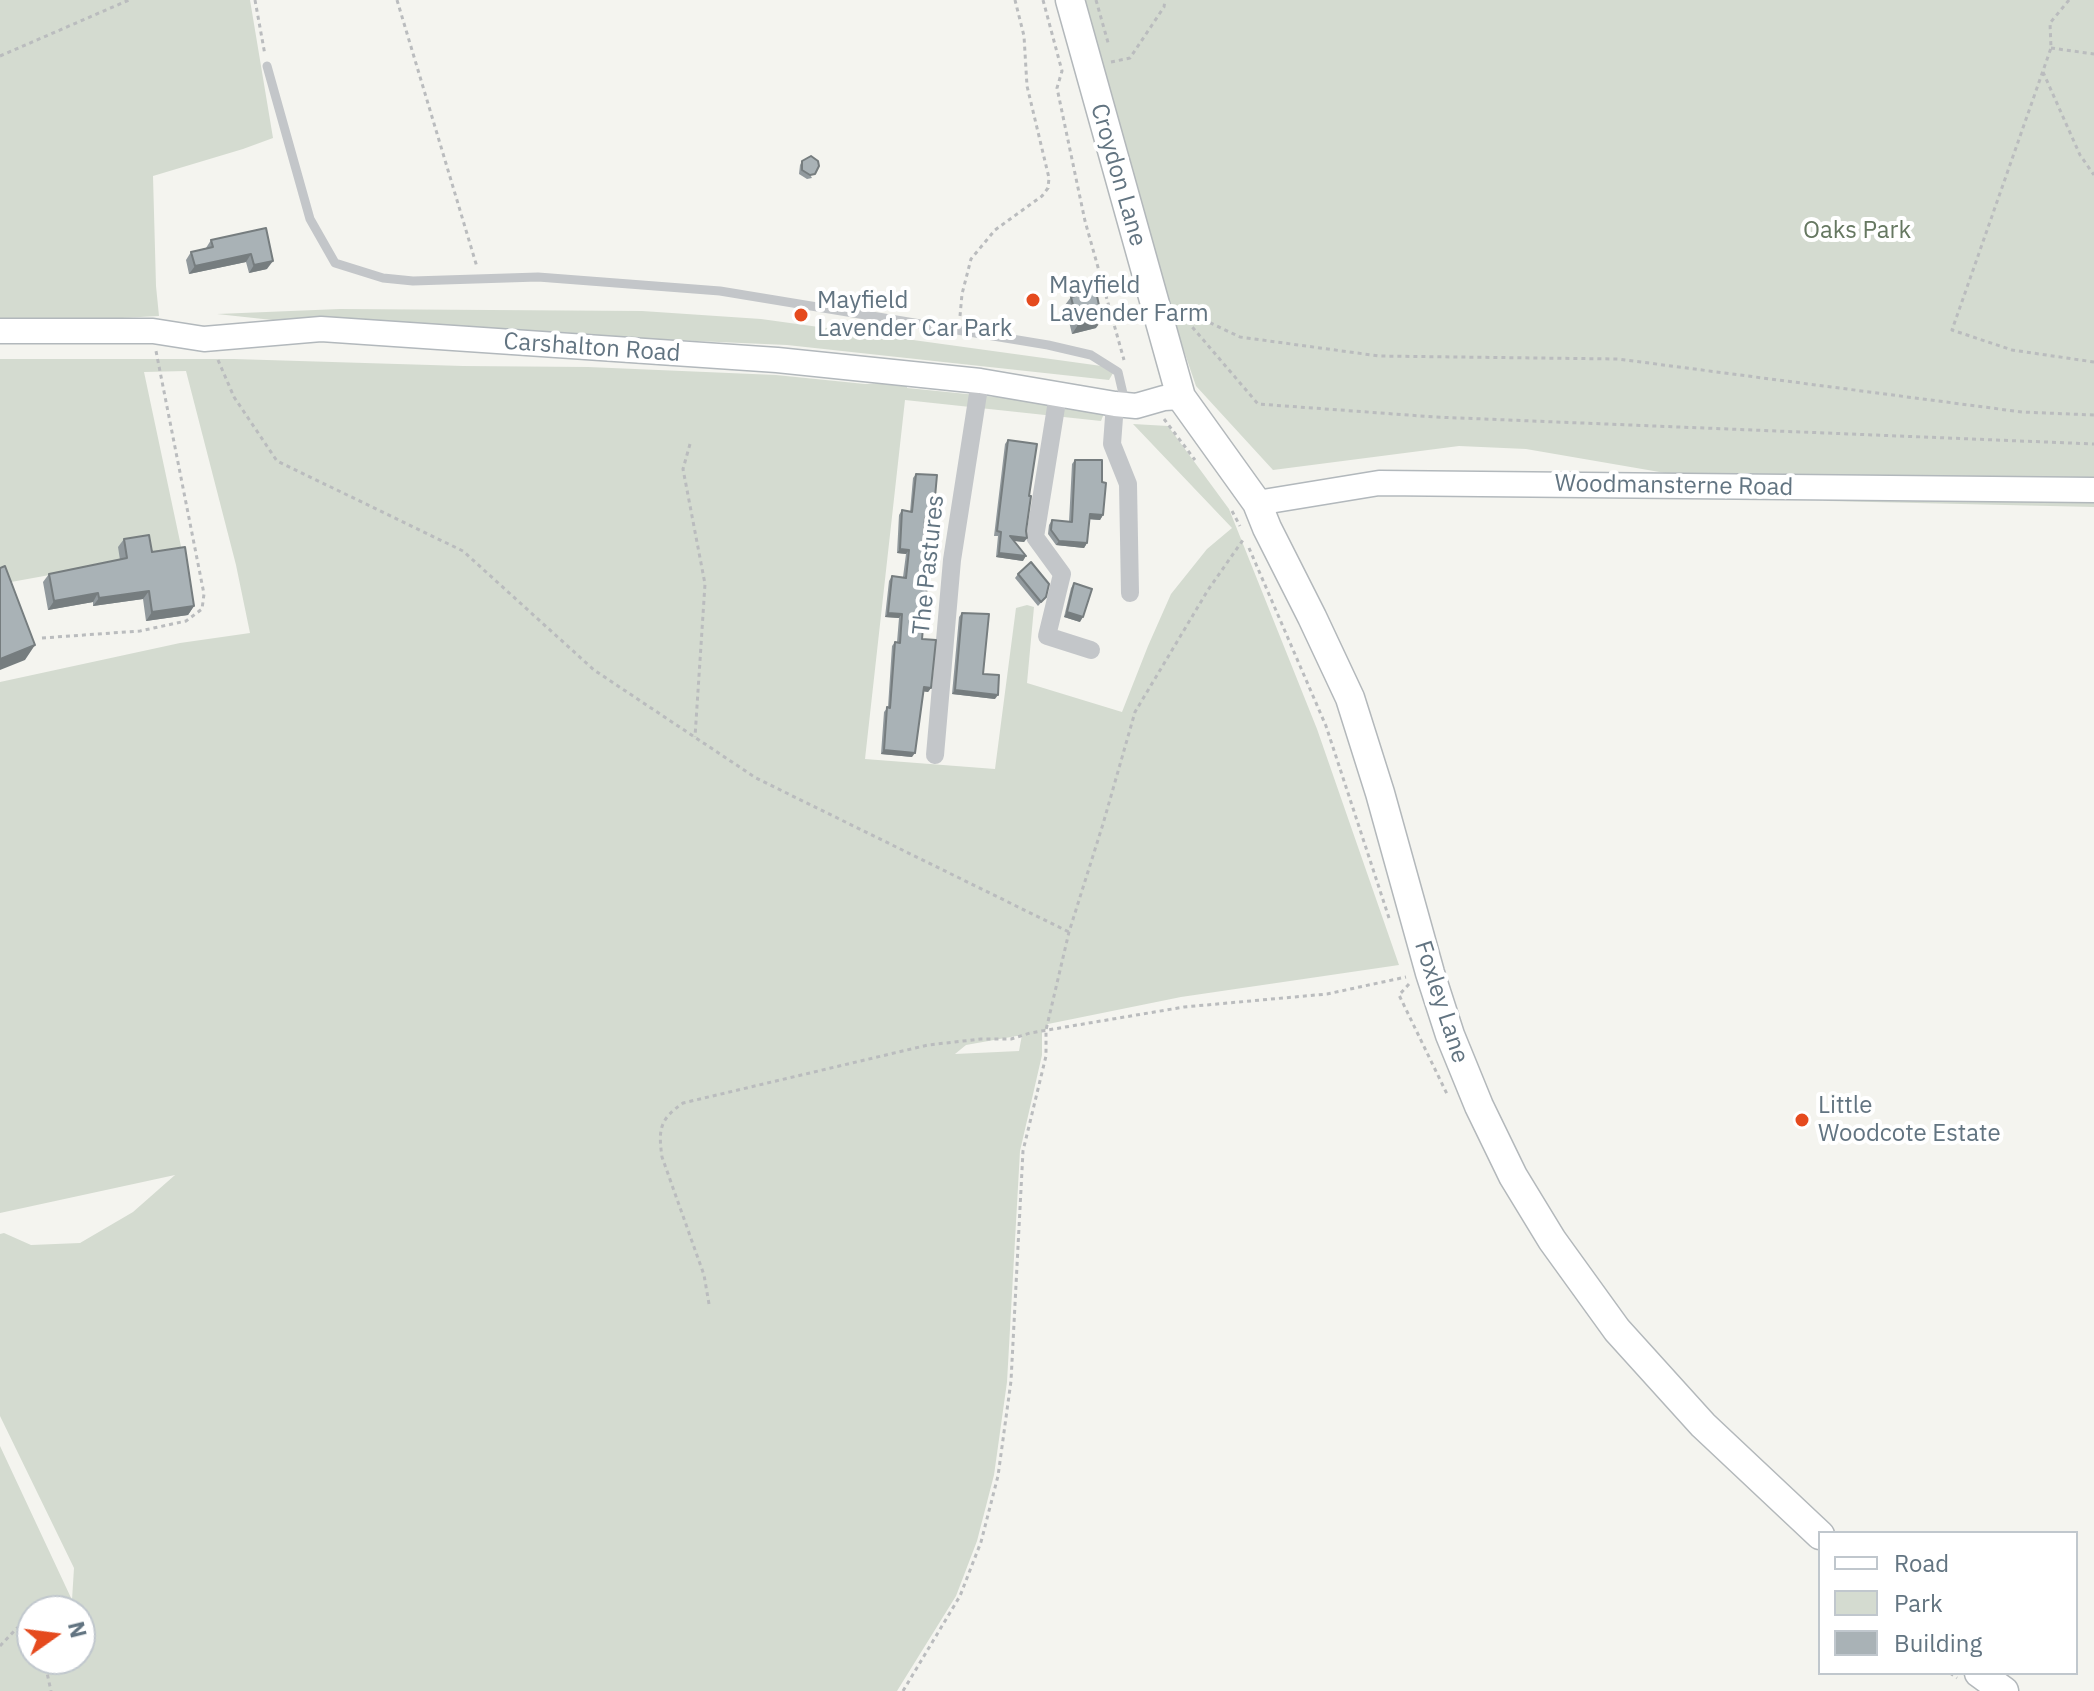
<!DOCTYPE html>
<html>
<head>
<meta charset="utf-8">
<style>
  body { margin:0 }
  #map { position:relative; width:2094px; height:1691px; overflow:hidden; background:#f4f4ef; font-family:"IBM Plex Sans",sans-serif }
  canvas { display:block }
  .legend { position:absolute; left:1818px; top:1531px; width:260px; height:144px; box-sizing:border-box; background:#fff; border:2px solid #c0c7cd; margin:0; padding:10px 14px; list-style:none; font-size:24px; color:#627481 }
  .legend li { display:flex; align-items:center; gap:16px; height:40px }
  .legend b { width:40px; border:2px solid #c0c7cd }
  .north { position:absolute; left:16px; top:1595px; width:80px; height:80px; box-sizing:border-box; background:#fff; border:2px solid #c0c7cd; border-radius:50%; rotate:76deg; font-size:22px; font-weight:700; line-height:32px; text-align:center; color:#627481 }
  .north::after { content:''; display:block; margin:auto; width:28px; height:36px; background:#e54a1e; clip-path:polygon(50% 0,100% 100%,50% 72%,0 100%) }
</style>
</head>
<body>
<div id="map">
<canvas width="2094" height="1691"></canvas>
<ul class="legend">
<li><b style="height:10px;background:#fff"></b>Road</li>
<li><b style="height:22px;background:#d4dbd0"></b>Park</li>
<li><b style="height:22px;background:#a9b2b6"></b>Building</li>
</ul>
<div class="north">N</div>
</div>
<script>
const ctx = document.querySelector('canvas').getContext('2d');
ctx.lineJoin = 'round';
function paint(path, color) {
  ctx.fillStyle = color;
  ctx.fill(path, 'evenodd');
}
function stroke(path, color, width, dash) {
  ctx.strokeStyle = color;
  ctx.lineWidth = width;
  ctx.lineCap = dash ? 'butt' : 'round';
  ctx.setLineDash(dash || []);
  ctx.stroke(path);
}
function drawText(font, color, halo, rows, align = 'center') {
  ctx.font = font + ' "IBM Plex Sans",sans-serif';
  ctx.lineWidth = 8;
  ctx.setLineDash([]);
  ctx.textBaseline = 'middle';
  ctx.strokeStyle = halo;
  ctx.fillStyle = color;
  for (const [text, x, y, turn = 0] of rows) {
    ctx.save();
    ctx.translate(x, y);
    ctx.rotate((+turn || 0) * Math.PI / 180);
    ctx.textAlign = isNaN(turn) ? turn : align;
    if (halo) ctx.strokeText(text, 0, 0);
    ctx.fillText(text, 0, 0);
    ctx.restore();
  }
}
const green = new Path2D(`
  M0,0H250L273,138L243,149L153,176L156,286L159,316L47,322L0,318Z
  M1070,0H2094V507L1828,501L1526,449L1459,446L1273,470L1196,386L1091,80Z
  M340,309L642,311L761,319L1116,368L1109,380L787,345L309,324L217,314Z
  M0,359H234L463,366L588,367L776,375L865,384L907,382V388L1106,408L1101,421L905,400L865,759L995,769L1016,608L1027,605L1034,607L1027,683L1122,712L1148,646L1171,594L1207,549L1232,528L1133,424L1168,426L1229,509L1317,729L1399,965L1181,997L1048,1024L1046,1030L1042,1031V1055L1020,1151L1007,1382L994,1475L977,1541L956,1596L897,1691H0V1446L72,1600L74,1568L0,1416V1234L4,1233L31,1245L80,1243L133,1212L175,1175L0,1213V682L180,643L250,633L236,565L186,371L144,372L182,551L0,584ZM1022,1035L1019,1051L955,1054L966,1045ZM32,1611H80V1659H32Z`);
const path = new Path2D(`
  M255,0L265,55
  M397,0L477,267
  M1043,0L1062,71L1057,88L1085,221L1124,360
  M1096,0L1109,46
  M2069,0L2050,23L2051,48L1952,330L2012,350L2094,362
  M2051,48L2094,54
  M0,56L129,0
  M1111,62L1130,58L1164,7L1165,0
  M2043,72L2080,155L2094,175
  M1181,309L1240,337L1379,356L1618,359L2022,412L2094,415
  M1182,315L1258,404L1435,417L2094,444
  M960,316L962,294L971,259L995,230L1042,196L1048,188L1049,178L1027,86L1024,36L1015,0
  M218,360L234,397L277,461L463,551L594,670L756,778L1069,932
  M1164,419L1195,460
  M690,444L683,469L705,584L695,737
  M1232,511L1240,526
  M1249,548L1326,726L1389,918
  M42,638L140,631L186,621L202,609L204,594L156,351
  M1409,984L1399,995L1447,1094
  M709,1304L704,1275L662,1157C658,1129 660,1119 683,1103L928,1045L981,1039H1011L1030,1033L1184,1007L1327,994L1406,977
  M0,1646L17,1628L32,1633
  M44,1659L51,1691
  M1950,1673L1957,1678
  M903,1691L960,1596L981,1542L998,1476L1011,1381L1023,1151L1046,1056V1030L1069,932L1103,824L1135,712L1208,590L1245,537`);
const lane = new Path2D(`
  M267,66L310,219L335,263L383,278L413,281L538,277L720,291L1048,345L1091,355L1118,372L1125,402`);
const street = new Path2D(`
  M1058,395L1035,537L1062,574L1047,636L1091,650
  M1115,404L1112,444L1128,484L1130,593
  M935,755L952,560L980,381`);
const secondary = new Path2D(`
  M0,331H153L204,339L321,329L777,360L980,381L1115,404L1136,406L1164,398L1181,397
  M1257,503L1379,483L2094,490`);
const primary = new Path2D(`
  M1070,0L1181,397L1257,503L1267,528L1312,617L1350,698L1380,793L1430,973L1450,1035L1479,1106L1513,1176L1552,1240L1617,1330L1703,1425L1820,1535
  M1979,1673L2004,1691`);
const wall = new Path2D(`
  M802,161L812,178L807,179L799,174L800,165Z
  M266,228L267,269L249,273L246,262L189,274L186,260L191,252L206,248L211,240Z
  M1071,297L1096,328L1072,334L1065,305Z
  M1008,440L1029,496L1026,531L1027,538L1024,542L1014,541L1023,561L996,557L998,536H994L1005,444Z
  M1075,460L1103,515L1100,520L1089,519L1087,543L1084,548L1056,545L1048,534L1049,525L1052,520L1069,522L1072,464Z
  M916,474L931,523H925L922,574V639L931,688L928,692L923,691L912,757L881,754L884,712L888,707L892,646L895,642H897L899,618L885,617L889,581L892,576L903,577L906,554L897,553L899,515L902,510L910,512L913,478Z
  M124,539L152,552L194,606L188,615L146,621L143,599L93,606V602L48,610L43,582L49,574L120,560L118,547Z
  M1018,574L1046,597L1038,606L1015,578Z
  M1074,583L1080,622L1064,617L1071,588Z
  M962,613L983,674L995,699L952,694L959,617Z`);
const shadedWall = new Path2D(`
  M251,254L246,262L189,274L195,266Z
  M273,261L267,269L249,273L254,265Z
  M1102,320L1096,328L1072,334L1078,325Z
  M1090,514L1103,515L1100,520L1087,519Z
  M925,518L933,519L931,523L922,522Z
  M1010,536L1027,538L1024,542L1007,540Z
  M1059,541L1087,543L1084,548L1056,545Z
  M900,549L909,550L906,554L897,553Z
  M999,553L1026,556L1023,561L996,557Z
  M149,591L143,599L93,606L99,598Z
  M98,593L93,602L48,610L54,601Z
  M194,606L188,615L146,621L152,612Z
  M1067,612L1083,617L1080,622L1064,617Z
  M888,613L902,614L899,618L885,617Z
  M35,645L25,660L0,670V659Z
  M924,687L931,688L928,692L921,691Z
  M955,690L998,695L995,699L952,694Z
  M884,750L915,753L912,757L881,754Z`);
const building = new Path2D(`
  M811,156L818,161L819,166L815,174L810,175L802,170V161Z
  M266,228L273,261L254,265L251,254L195,266L191,252L213,247L211,240Z
  M1096,291L1102,320L1078,325L1071,297Z
  M1008,440L1037,444L1029,496H1031L1026,531L1027,538L1010,536L1026,556L999,553L1001,532L997,531Z
  M1075,460H1102V482L1106,483L1103,515L1090,514L1087,543L1059,541L1051,530L1052,520L1072,522Z
  M916,474L937,475L933,519L925,518L922,574H928L922,639L936,640L931,688L924,687L915,753L884,750L887,707L890,708L895,642L900,643L902,614L888,613L892,576L906,578L909,550L900,549L902,510L912,512Z
  M149,535L152,552L185,547L194,606L152,612L149,591L99,598L98,593L54,601L49,574L127,558L124,539Z
  M1031,562L1049,584L1046,597L1041,602L1018,574Z
  M5,566L35,645L0,659V568Z
  M1074,583L1092,589L1083,617L1067,612Z
  M962,613L989,614L983,674L999,675L998,695L955,690Z`);
const markers = [
  [1033,300,8,"#e54a1e"],
  [801,315,8,"#e54a1e"],
  [1802,1120,8,"#e54a1e"]
];
const streetNames = [
  ["Croydon Lane",1118,175,74],
  ["Carshalton Road",592,348,4],
  ["Woodmansterne Road",1674,486,1],
  ["The Pastures",929,565,-84],
  ["Foxley Lane",1441,1002,72]
];
const parkNames = [
  ["Oaks Park",1857,231]
];
const poiNames = [
  ["Mayfield",1049,286],
  ["Lavender Farm",1049,314],
  ["Mayfield",817,301],
  ["Lavender Car Park",817,329],
  ["Little",1818,1106],
  ["Woodcote Estate",1818,1134]
];
paint(green, '#d4dbd0');
stroke(secondary, '#b2b8bc', 27);
stroke(primary, '#b3b8bb', 31);
stroke(path, '#babcbe', 3, [4, 4]);
stroke(lane, '#c3c6c9', 9);
stroke(street, '#c3c6c9', 18);
stroke(secondary, '#fff', 24);
stroke(primary, '#fff', 28);
paint(wall, '#91999d');
paint(shadedWall, '#767d7f');
paint(building, '#a9b2b6');
stroke(building, '#767d7f', 2);
for (const [x, y, r, color] of markers) {
  const dot = new Path2D();
  dot.arc(x, y, r, 0, 2 * Math.PI);
  ctx.fillStyle = color;
  ctx.fill(dot);
  stroke(dot, '#fff', 3);
}
drawText('24px', '#627481', '#fff', streetNames);
drawText('24px', '#667861', '#fff', parkNames);
drawText('24px', '#627481', '#fff', poiNames, 'left');
</script>
</body>
</html>
